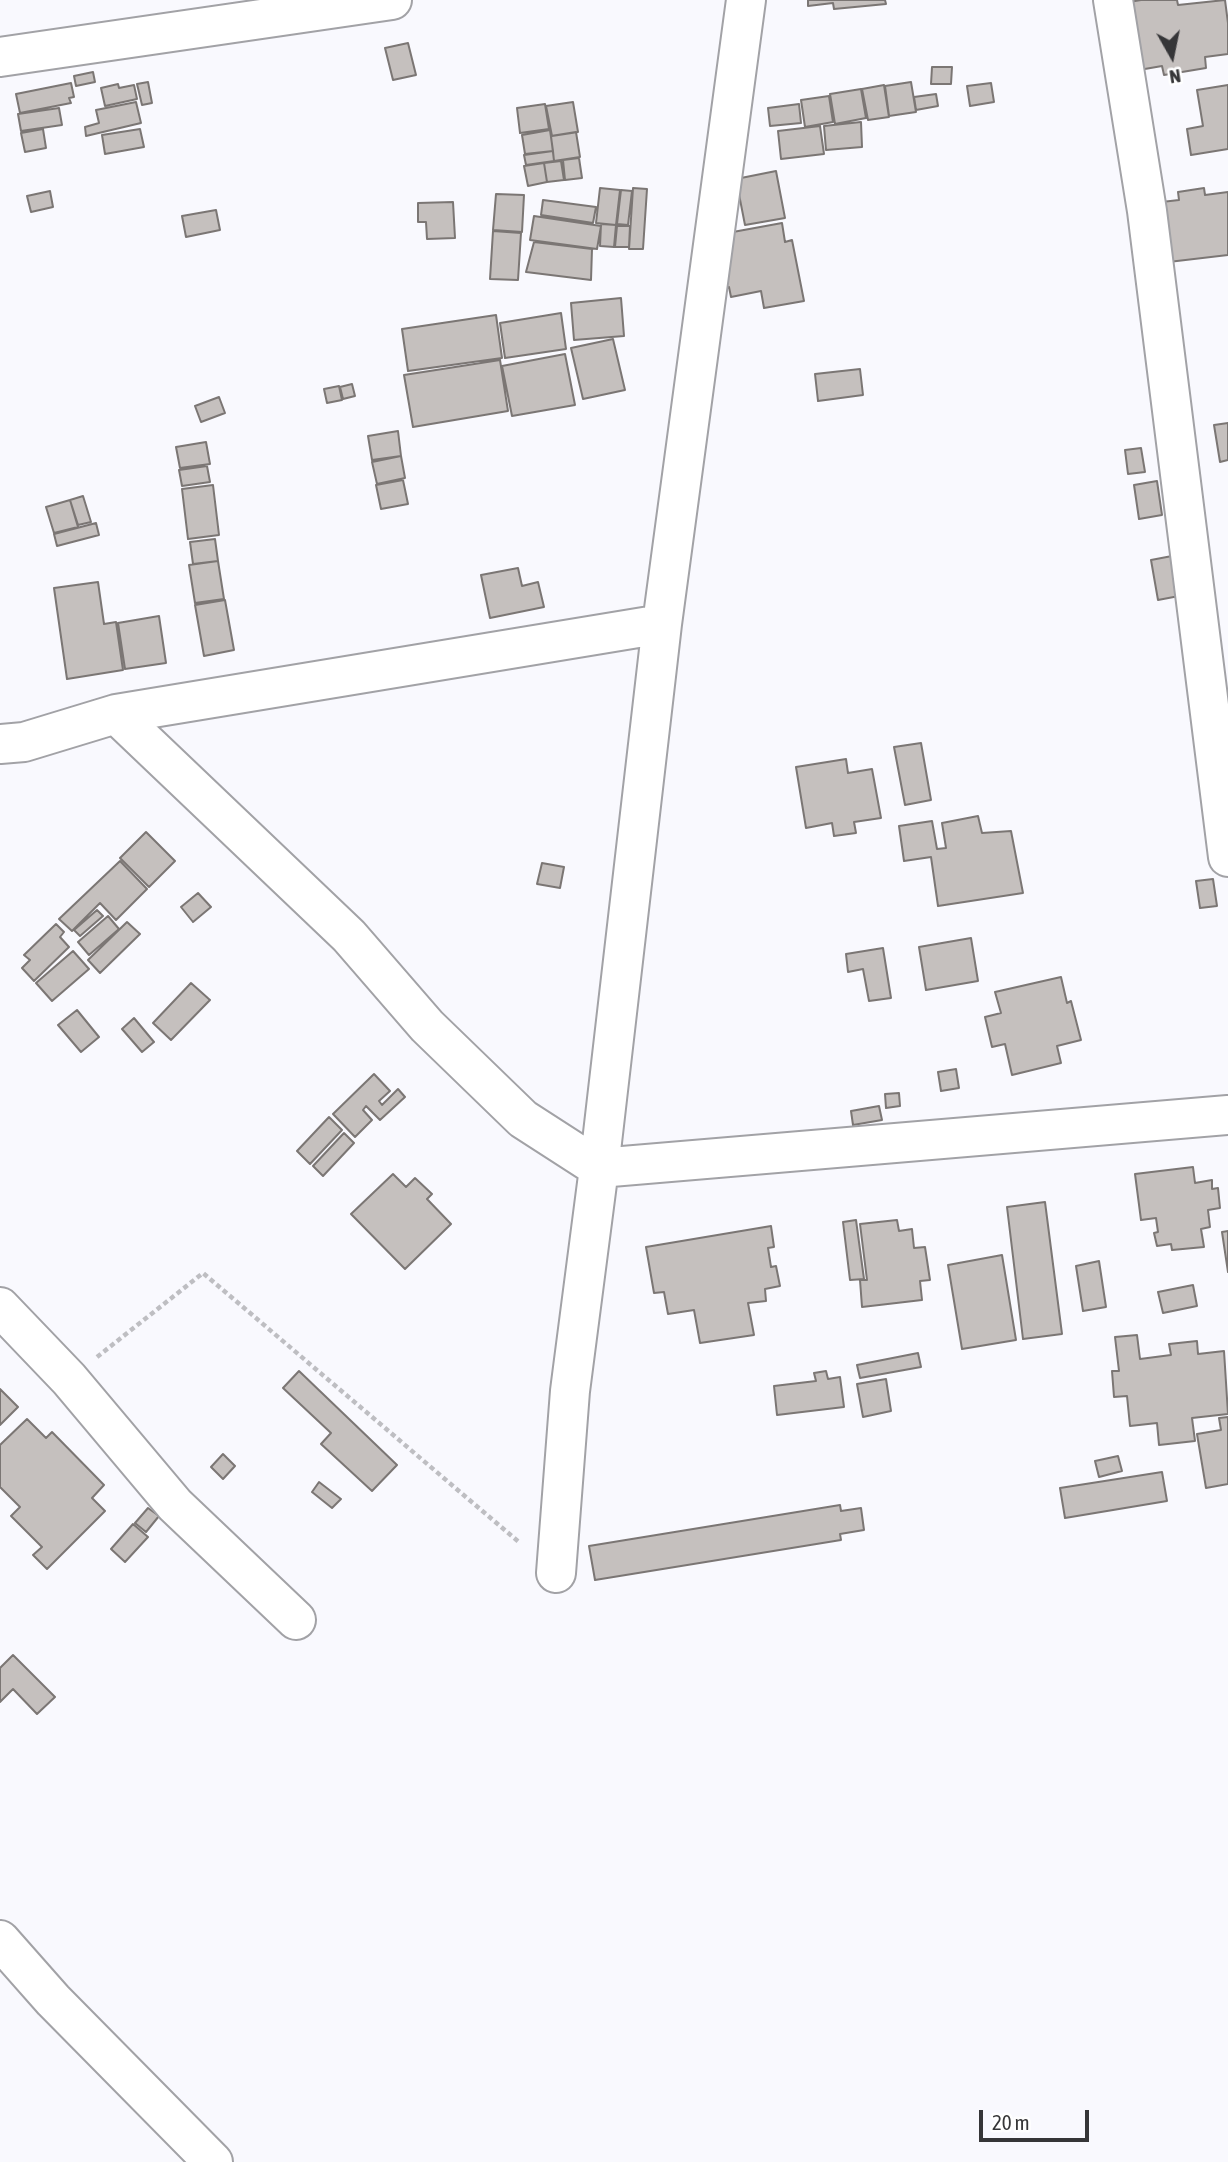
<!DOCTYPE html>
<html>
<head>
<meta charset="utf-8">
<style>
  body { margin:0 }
  #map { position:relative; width:1228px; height:2162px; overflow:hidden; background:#f9f9fe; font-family:"Asap Condensed",sans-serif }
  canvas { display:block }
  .north { position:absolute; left:1137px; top:21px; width:70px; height:70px; -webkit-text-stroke:5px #fff; paint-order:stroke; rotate:171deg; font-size:19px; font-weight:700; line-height:28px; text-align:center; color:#363638 }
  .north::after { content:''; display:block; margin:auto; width:24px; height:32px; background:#363638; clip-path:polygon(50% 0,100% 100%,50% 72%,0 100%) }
  .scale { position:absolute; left:979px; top:2110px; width:110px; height:32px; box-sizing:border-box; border:4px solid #363638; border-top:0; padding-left:9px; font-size:21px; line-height:24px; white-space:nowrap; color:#363638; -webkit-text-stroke:5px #fff; paint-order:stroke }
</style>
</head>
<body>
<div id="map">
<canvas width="1228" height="2162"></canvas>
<div class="north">N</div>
<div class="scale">20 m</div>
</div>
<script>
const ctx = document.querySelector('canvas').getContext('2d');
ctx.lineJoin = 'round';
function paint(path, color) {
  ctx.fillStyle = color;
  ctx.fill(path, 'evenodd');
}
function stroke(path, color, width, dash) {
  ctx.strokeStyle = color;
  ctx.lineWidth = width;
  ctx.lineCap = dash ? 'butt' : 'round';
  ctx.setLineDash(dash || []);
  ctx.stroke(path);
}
const building = new Path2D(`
  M808,0H885L886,4L834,9L833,3L808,6Z
  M1141,0H1177L1178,5L1225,0L1228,23V54L1205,57L1206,68L1164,75L1162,66L1139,70L1129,2Z
  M408,43L416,75L393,80L385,48Z
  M932,67H952L951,84H931Z
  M93,72L95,82L76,86L74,76Z
  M148,82L152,103L142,105L137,84Z
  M911,82L916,112L889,116L885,86Z
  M71,83L74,97L69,98L71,103L20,113L16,94Z
  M991,83L994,102L970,106L967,86Z
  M118,84L119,88L134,85L137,99L105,106L101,88Z
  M884,85L889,117L868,120L862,89Z
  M1228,85V149L1191,155L1187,129L1203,126L1197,90Z
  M861,89L866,118L835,124L830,94Z
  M936,94L938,106L916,110L914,97Z
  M829,96L833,122L805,127L801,100Z
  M136,102L141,123L86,136L85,127L99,123L96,110Z
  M573,102L578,132L552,136L546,106Z
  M545,104L549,129L520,133L517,108Z
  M799,104L801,123L770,126L768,108Z
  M59,108L62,125L21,131L18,114Z
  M861,122L862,147L826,150L824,126Z
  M820,126L824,154L781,159L778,131Z
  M43,129L46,148L25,152L21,133Z
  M140,129L144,147L105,154L102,135Z
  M550,130L553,151L525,154L522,135Z
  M576,132L580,157L554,161L551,136Z
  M553,151L554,161L526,165L524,155Z
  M579,158L582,178L565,180L563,160Z
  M561,161L564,180L547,182L544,163Z
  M544,163L547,182L528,186L524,166Z
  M776,171L785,218L745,225L736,179Z
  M600,188L620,190L616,225L596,223Z
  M633,188L647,189L643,249H629Z
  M1204,188L1205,195L1228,192V255L1160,263L1153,203L1179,200L1178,192Z
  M621,190L632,191L628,225L617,224Z
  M50,191L53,207L31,212L27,196Z
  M496,194L524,195L522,232L493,230Z
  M543,200L596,207L593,223L541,215Z
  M453,202L455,238L427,239L426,222H418V203Z
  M216,210L220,230L186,237L182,216Z
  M534,216L601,226L597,249L530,240Z
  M782,223L785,242L792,240L804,301L764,308L761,291L731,297L729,287L725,288L722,234Z
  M601,224L616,225L614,247L600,246Z
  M617,226H630L629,247H615Z
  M493,231L521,233L518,280L490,279Z
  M534,242L592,249L591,280L526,272Z
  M621,298L624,336L574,340L571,303Z
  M561,313L566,349L505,358L500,323Z
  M496,315L502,358L408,371L402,329Z
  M613,339L625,390L583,399L571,348Z
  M565,354L575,405L512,416L502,366Z
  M500,360L508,411L413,427L404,375Z
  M860,369L863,395L818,401L815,374Z
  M352,384L355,396L343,399L340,387Z
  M339,386L342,400L327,403L324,389Z
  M219,397L225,413L201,422L195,406Z
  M1228,423V460L1220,462L1214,425Z
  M398,431L401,456L372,460L368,436Z
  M206,442L210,464L180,468L176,447Z
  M1141,448L1145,472L1128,474L1125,450Z
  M401,456L405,478L377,484L372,462Z
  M207,466L210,482L182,486L179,470Z
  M403,480L408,504L381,509L376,485Z
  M1157,481L1162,515L1139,519L1134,485Z
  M213,485L219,535L188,539L182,489Z
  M83,496L91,522L78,525L70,500Z
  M70,500L78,527L54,533L46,507Z
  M96,523L99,535L57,546L54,534Z
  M215,539L218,561L193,564L190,542Z
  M1172,556L1179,596L1158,600L1151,560Z
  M218,561L224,599L195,603L189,565Z
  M518,568L522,586L538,582L544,607L490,618L481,575Z
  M98,582L104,624L116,622L123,670L67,679L54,588Z
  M225,600L234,650L204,656L195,605Z
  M159,616L166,663L125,669L118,623Z
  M921,743L931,800L905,805L894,747Z
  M846,759L848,773L872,769L881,818L854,822L856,833L834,836L832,823L806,828L796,767Z
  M978,816L982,833L1011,831L1023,893L938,906L931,857L904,861L899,826L932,821L937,849L946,848L942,823Z
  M146,832L175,861L149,887L120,858Z
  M120,861L147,889L116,920L100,903L72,931L59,919Z
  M542,863L564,867L560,888L537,884Z
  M1213,879L1217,906L1200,908L1196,881Z
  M198,893L211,907L193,922L181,907Z
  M97,910L103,916L80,936L74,930Z
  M108,916L119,929L89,955L78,942Z
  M127,922L140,934L100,973L88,960Z
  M56,924L64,932L60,937L69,947L34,981L22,968L30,960L24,955Z
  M971,938L978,981L926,990L919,947Z
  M883,948L891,998L869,1001L863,969L848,972L846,954Z
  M73,951L89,969L52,1001L36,983Z
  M1061,977L1067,1003L1071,1001L1081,1040L1057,1046L1061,1063L1012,1075L1005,1044L992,1047L985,1017L1001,1013L995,992Z
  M191,983L210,1000L171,1040L153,1023Z
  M77,1010L99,1037L81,1052L58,1025Z
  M134,1018L154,1042L142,1052L122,1029Z
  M956,1069L959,1088L941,1091L938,1072Z
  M374,1074L390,1091L379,1101L382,1105L398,1089L405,1097L380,1120L366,1106L363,1110L372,1120L355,1137L333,1114Z
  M899,1093L900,1106L886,1108L885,1094Z
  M879,1106L882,1120L853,1125L851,1111Z
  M329,1117L342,1130L310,1164L297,1151Z
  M344,1133L354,1143L323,1176L313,1166Z
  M1193,1167L1195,1183L1212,1180V1189L1218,1188L1220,1208L1208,1210L1210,1227L1201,1229L1204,1247L1172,1250L1171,1244L1157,1246L1154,1233L1158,1232L1156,1218L1141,1220L1135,1174Z
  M393,1174L406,1187L415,1178L432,1194L427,1199L451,1224L405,1269L351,1214Z
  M1045,1202L1062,1334L1023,1339L1007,1207Z
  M856,1220L864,1279L850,1280L843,1222Z
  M897,1220L899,1231L912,1229L914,1248L925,1247L930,1280L920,1281L922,1300L862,1307L860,1280H867L860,1224Z
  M771,1226L774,1247L768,1248L771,1267L776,1266L780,1286L765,1289L766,1301L748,1303L754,1335L700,1343L694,1310L668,1314L664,1292L654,1293L646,1247Z
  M1228,1231V1272L1222,1232Z
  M1002,1255L1016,1340L962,1349L948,1265Z
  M1099,1261L1106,1307L1083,1311L1076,1266Z
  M1193,1285L1197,1306L1163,1313L1158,1292Z
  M1137,1335L1140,1359L1171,1355L1169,1344L1197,1341L1198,1354L1224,1351L1228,1414L1192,1418L1195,1441L1159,1445L1157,1423L1130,1426L1127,1396L1114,1397L1112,1371H1119L1115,1337Z
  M918,1353L921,1367L860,1378L857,1365Z
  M299,1371L397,1465L372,1491L321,1444L331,1433L283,1388Z
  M826,1371L828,1379L840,1377L844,1407L777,1415L774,1386L816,1381L814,1373Z
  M886,1379L891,1411L863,1417L857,1384Z
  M0,1389L18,1407L0,1425Z
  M1228,1417V1484L1206,1488L1197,1434L1221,1430L1219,1418Z
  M27,1419L46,1438L52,1432L104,1485L92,1498L105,1511L47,1569L33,1555L42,1547L11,1516L20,1507L0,1487V1445Z
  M223,1454L235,1466L223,1479L211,1467Z
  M1118,1456L1122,1471L1099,1477L1095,1461Z
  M1162,1472L1167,1501L1065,1518L1060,1488Z
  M319,1482L341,1499L332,1508L312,1492Z
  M840,1505L841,1511L861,1508L864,1530L840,1534L841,1540L595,1580L589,1546Z
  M148,1508L159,1516L146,1532L135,1523Z
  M133,1524L148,1537L125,1562L111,1549Z
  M13,1655L55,1697L37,1714L13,1689L0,1702V1668Z`);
const path = new Path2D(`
  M97,1357L203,1273L520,1543`);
const minor = new Path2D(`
  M1113,0L1147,211L1228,857
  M0,57L392,0
  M116,714L349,936L427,1026L523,1119L599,1168L1228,1115
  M0,744L24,742L116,714L662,624
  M0,1307L69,1379L175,1505L296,1620
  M556,1573L570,1391L599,1168L662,624L746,0
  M0,1940L53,2000L213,2162`);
paint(building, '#c5c0be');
stroke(building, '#7b7674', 2);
stroke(minor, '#a2a2a6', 42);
stroke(path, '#bebec2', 4.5, [5, 3.5]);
stroke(minor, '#fff', 38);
</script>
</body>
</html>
